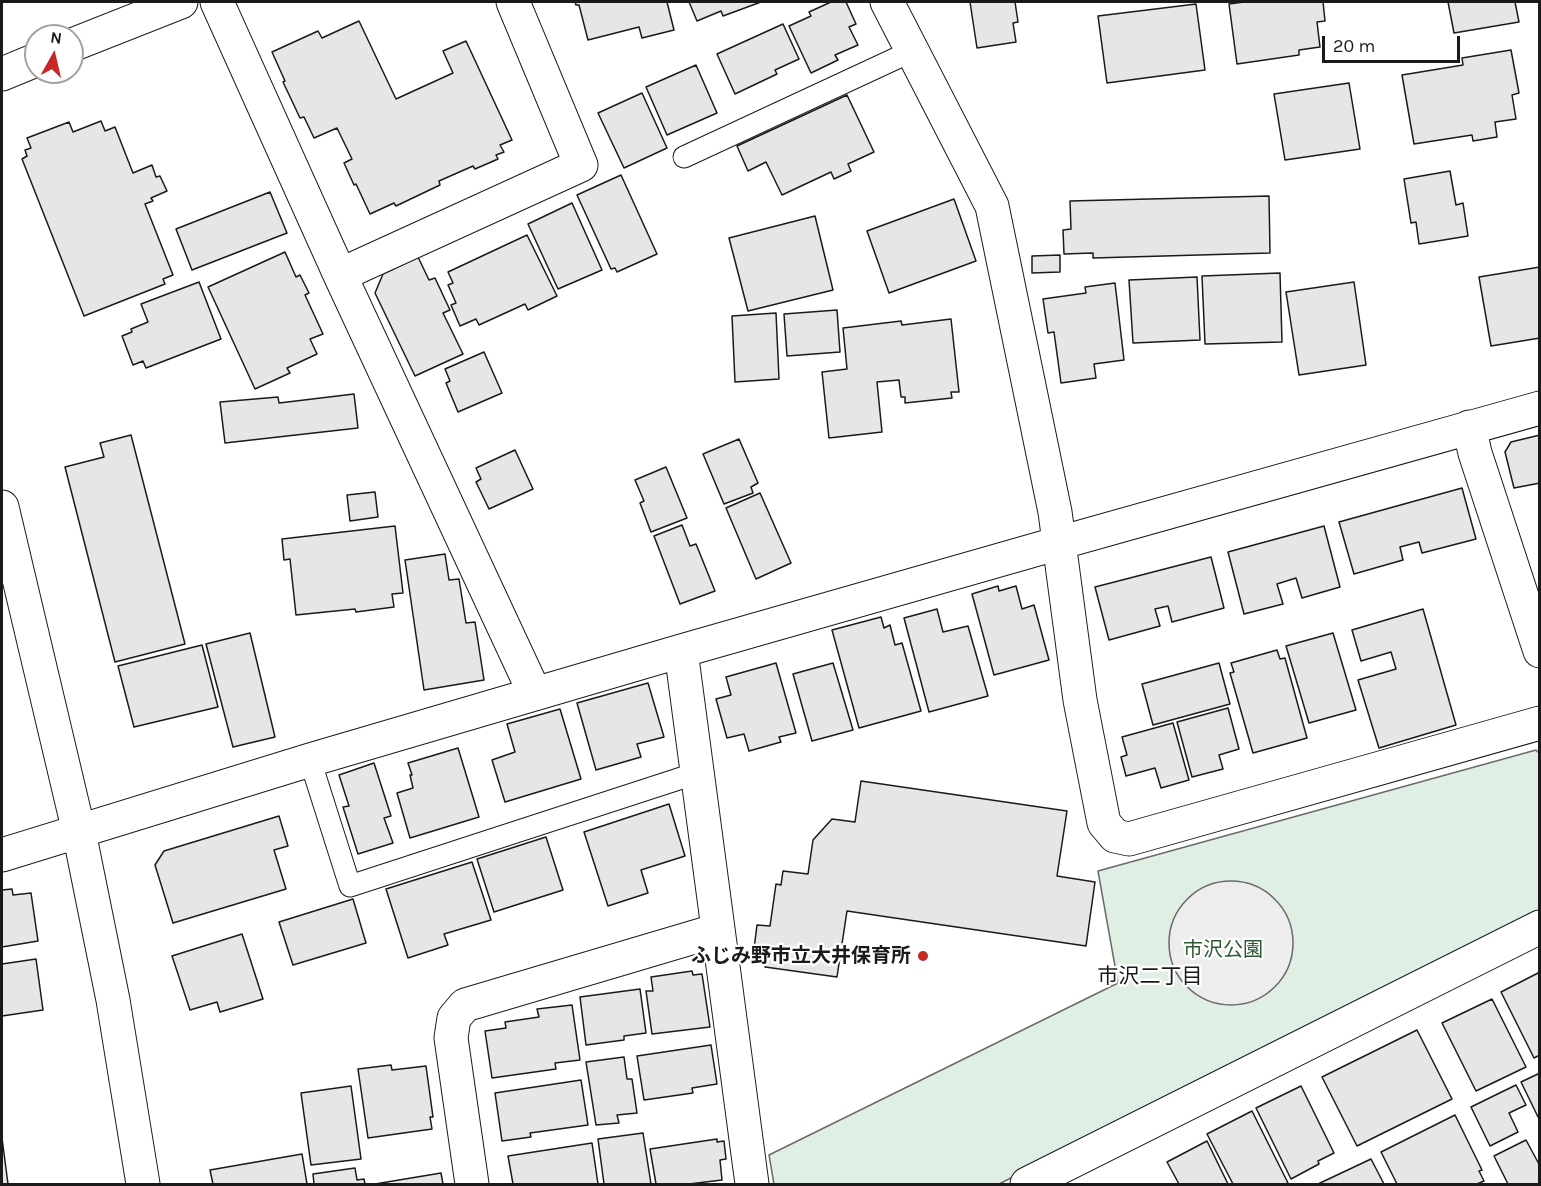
<!DOCTYPE html>
<html>
<head>
<meta charset="utf-8">
<style>
  body { margin:0 }
  #map { position:relative; width:1541px; height:1186px; overflow:hidden; background:#fff; font-family:Karla,sans-serif }
  canvas { display:block }
  .frame { position:absolute; inset:0; border:3px solid #1a1a1a; pointer-events:none }
  .north { position:absolute; left:24px; top:24px; width:60px; height:60px; box-sizing:border-box; background:#fff; border:2px solid #a3a3a3; border-radius:50%; rotate:8deg; font-size:16px; font-weight:700; line-height:24px; text-align:center; color:#1a1a1a }
  .north::after { content:''; display:block; margin:auto; width:21px; height:27px; background:#c62828; clip-path:polygon(50% 0,100% 100%,50% 72%,0 100%) }
  .scale { position:absolute; left:1322px; top:36px; width:138px; height:27px; box-sizing:border-box; border:3px solid #1a1a1a; border-top:0; padding-left:8px; font-size:18px; line-height:21px; white-space:nowrap; color:#1a1a1a; -webkit-text-stroke:4px #fff; paint-order:stroke }
</style>
</head>
<body>
<div id="map">
<canvas width="1541" height="1186"></canvas>
<div class="frame"></div>
<div class="north">N</div>
<div class="scale">20 m</div>
</div>
<script>
const ctx = document.querySelector('canvas').getContext('2d');
ctx.lineJoin = 'round';
function paint(path, color) {
  ctx.fillStyle = color;
  ctx.fill(path, 'evenodd');
}
function stroke(path, color, width, dash) {
  ctx.strokeStyle = color;
  ctx.lineWidth = width;
  ctx.lineCap = dash ? 'butt' : 'round';
  ctx.setLineDash(dash || []);
  ctx.stroke(path);
}
function drawText(font, color, halo, rows, align = 'center') {
  ctx.font = font + ' Karla,"Noto Sans JP",sans-serif';
  ctx.lineWidth = 4.5;
  ctx.setLineDash([]);
  ctx.textBaseline = 'middle';
  ctx.strokeStyle = halo;
  ctx.fillStyle = color;
  for (const [text, x, y, turn = 0] of rows) {
    ctx.save();
    ctx.translate(x, y);
    ctx.rotate((+turn || 0) * Math.PI / 180);
    ctx.textAlign = isNaN(turn) ? turn : align;
    if (halo) ctx.strokeText(text, 0, 0);
    ctx.fillText(text, 0, 0);
    ctx.restore();
  }
}
const green = new Path2D(`
  M1536,750L1539,753V912L999,1184H774L769,1155L1118,983L1098,871Z`);
const parking = new Path2D(`
  M1169 943a62 62 0 1 1 124 0a62 62 0 1 1-124 0Z`);
const building = new Path2D(`
  M575,2H667L674,30L642,38L639,27L588,40L579,5H576Z
  M689,2H761L723,16L721,11L697,21Z
  M831,2H846L856,24L849,27L858,45L835,55L838,60L811,73L789,26L811,16L809,12Z
  M970,2H1015L1018,22L1013,23L1016,42L977,48Z
  M1244,2H1323L1325,21L1317,22L1320,47L1299,50V55L1237,64L1229,4Z
  M1448,2H1515L1519,22L1454,33Z
  M1196,4L1205,70L1107,83L1098,16Z
  M359,21L396,99L453,73L443,51L466,41L512,140L500,145L504,152L496,155L498,159L475,169L473,166L439,181L440,185L396,206L394,203L370,214L356,184L354,185L344,163L352,159L337,128L314,138L304,117L300,118L283,82L285,81L272,52L318,31L322,38Z
  M783,24L799,59L775,70L777,74L735,94L717,54Z
  M1511,50L1519,93L1512,95L1516,119L1495,122L1497,137L1473,141L1472,135L1414,144L1402,75L1463,65L1462,58Z
  M696,65L717,113L667,135L646,87Z
  M1349,83L1360,149L1285,160L1274,94Z
  M642,93L667,148L624,168L598,113Z
  M847,95L874,152L848,164L851,171L834,179L831,172L782,195L766,162L748,171L737,146Z
  M101,121L105,131L115,127L133,173L152,165L156,177L160,176L167,191L151,198L153,201L145,204L173,275L163,279L165,284L84,316L22,159L27,156L25,150L31,148L27,138L69,122L73,132Z
  M1450,171L1456,205L1463,203L1468,236L1419,244L1416,222L1411,223L1404,179Z
  M621,175L657,254L617,272L615,268L611,269L577,195Z
  M270,192L287,233L192,270L176,229Z
  M1269,196L1270,253L1093,258V253L1064,254L1063,230L1071,229L1070,201Z
  M954,199L976,261L889,293L867,231Z
  M572,203L602,270L558,289L528,224Z
  M815,216L833,290L748,311L729,238Z
  M527,235L557,296L528,310L525,304L479,325L476,319L460,326L451,305L456,303L448,285L453,283L448,272Z
  M285,252L296,277L300,275L309,293L305,295L323,334L310,339L317,354L287,368L290,373L255,389L208,287Z
  M1060,255V272L1032,273V256Z
  M418,257L429,280L435,278L450,310L443,313L463,354L415,376L375,293L383,274Z
  M1540,267V338L1491,346L1479,277Z
  M1280,273L1282,342L1205,344L1202,276Z
  M1197,277L1200,340L1133,343L1129,280Z
  M199,282L221,339L146,368L143,361L133,365L122,336L132,332L131,329L148,322L141,304Z
  M1354,282L1366,365L1299,375L1286,292Z
  M1115,283L1124,360L1094,364L1096,378L1061,383L1054,332L1048,333L1043,299L1086,293L1085,287Z
  M837,310L840,352L787,356L784,314Z
  M776,313L779,379L735,382L732,316Z
  M951,319L959,392H951L952,398L905,403V397H901L899,380L877,382L882,432L829,438L822,372L847,369L843,328L901,321L902,325Z
  M484,352L502,393L458,412L446,383L450,381L445,369Z
  M354,394L358,428L225,443L220,402L278,397L279,403Z
  M131,435L185,644L115,662L65,467L104,457L100,443Z
  M1540,435V483L1514,488L1505,452L1511,442Z
  M739,439L758,483L751,487L753,493L724,504L703,454Z
  M515,450L533,489L489,509L476,482L481,479L476,468Z
  M666,467L687,518L651,532L640,503L644,501L635,480Z
  M1462,488L1476,539L1422,553L1419,542L1400,547L1403,560L1354,574L1339,522Z
  M375,492L378,517L350,521L347,495Z
  M760,493L791,563L756,579L726,508Z
  M682,525L690,546L696,544L715,591L680,604L654,536Z
  M395,526L403,593L392,594L394,607L356,612L355,609L296,615L290,559L284,560L282,539Z
  M1324,526L1340,587L1302,598L1296,578L1277,584L1283,604L1244,614L1228,552Z
  M445,554L449,580L459,579L466,623L475,622L484,680L424,690L405,560Z
  M1211,557L1224,608L1172,622L1168,606L1155,609L1160,626L1109,640L1095,587Z
  M998,586L999,591L1016,586L1022,609L1034,605L1049,660L994,675L972,594Z
  M937,609L943,632L968,626L988,696L929,712L904,618Z
  M1423,609L1456,725L1379,748L1358,680L1396,669L1391,652L1361,661L1352,630Z
  M881,617L884,628L890,625L895,645L902,643L921,711L859,728L832,630Z
  M250,633L275,737L233,747L206,644Z
  M1333,633L1356,710L1309,723L1286,646Z
  M202,645L218,707L134,727L118,666Z
  M1277,650L1280,659L1285,658L1307,738L1253,753L1230,673L1234,672L1231,663Z
  M776,663L796,733L779,737L781,742L749,751L744,734L727,738L716,699L731,695L726,677Z
  M833,663L853,730L812,741L793,674Z
  M1219,663L1230,704L1153,725L1142,684Z
  M648,683L664,737L637,744L641,757L596,770L577,703Z
  M1228,708L1239,749L1219,755L1223,769L1192,777L1177,722Z
  M560,709L581,779L505,802L492,760L515,752L507,724Z
  M1173,723L1189,780L1161,788L1155,768L1126,776L1121,757L1127,755L1122,737Z
  M458,748L479,817L410,838L397,793L413,788L410,775H412L408,763Z
  M374,763L391,816L384,818L393,843L358,854L343,807L349,806L339,775Z
  M861,781L1067,811L1057,876L1095,882L1086,946L847,911L837,977L765,967L767,958L753,957L757,925L770,926L776,884L781,885L783,871L808,874L813,840L832,819L855,822Z
  M669,804L685,856L641,870L648,893L608,906L584,832Z
  M279,816L288,846L274,850L286,889L173,923L155,865L164,851Z
  M546,837L563,890L494,912L477,859Z
  M472,862L491,920L444,934L448,945L408,958L386,889Z
  M12,889L13,895L31,893L38,941L2,947V890Z
  M353,899L366,943L293,965L279,922Z
  M242,934L263,999L220,1012L217,1002L190,1010L172,956Z
  M36,959L43,1010L2,1016V964Z
  M692,971L693,975L702,974L710,1027L652,1034L646,991H653L651,977Z
  M1540,972V1055L1534,1058L1501,992Z
  M640,989L646,1033L624,1036V1040L586,1045L580,997Z
  M1492,999L1526,1067L1476,1091L1442,1023Z
  M572,1005L580,1060L555,1063L556,1069L492,1078L485,1031L506,1028L505,1022L539,1017L537,1009Z
  M1417,1030L1452,1099L1357,1146L1322,1077Z
  M711,1045L717,1084L692,1088L693,1093L644,1100L637,1056Z
  M624,1057L627,1079H632L637,1113L617,1115L619,1123L596,1125L586,1062Z
  M391,1065L392,1070L426,1066L433,1117H430L432,1129L368,1138L358,1069Z
  M1540,1073V1121L1521,1082Z
  M581,1080L588,1125L530,1133L531,1137L502,1141L495,1093Z
  M1516,1085L1526,1105L1509,1113L1518,1132L1490,1146L1471,1107Z
  M351,1086L361,1159L311,1165L301,1093Z
  M1301,1086L1334,1153L1318,1161L1319,1164L1291,1179L1256,1108Z
  M1252,1111L1288,1183L1286,1184H1233L1207,1134Z
  M1455,1115L1482,1170L1479,1171L1484,1181L1477,1184H1397L1381,1152Z
  M643,1133L651,1184H604L598,1139Z
  M2,1138L8,1184H2Z
  M717,1139V1142L724,1141L726,1159L720,1160L722,1180L689,1184H656L650,1149Z
  M1526,1140L1540,1166V1184H1508L1494,1156Z
  M1207,1141L1228,1184H1179L1167,1162Z
  M592,1143L598,1184H513L508,1156Z
  M302,1154L307,1184H213L210,1170Z
  M1371,1159L1384,1184H1318Z
  M355,1168L357,1180L364,1179L365,1184H314L313,1174Z
  M441,1173L443,1184H375Z`);
const lane = new Path2D(`
  M684,157L912,51
  M310,760L350,886L697,773`);
const street = new Path2D(`
  M217,2L340,275L535,694
  M887,2L992,206L1055,512L1080,700L1104,823L1115,836L1129,839L1540,723
  M340,275L581,165L513,2
  M1469,427L1475,453L1540,651
  M681,651L752,1184
  M2,855L310,760L681,651L1059,543L1540,408
  M472,1184L451,1038L454,1018L465,1005L718,930
  M1027,1184L1540,927`);
const secondary = new Path2D(`
  M72,45L181,2
  M2,74L36,60
  M2,507L79,832L113,1000L143,1184`);
const markers = [
  [923,956,6,"#c62828"]
];
const parkNames = [
  ["市沢公園",1223,950]
];
const poiNames = [
  ["ふじみ野市立大井保育所",911,956]
];
const neighbourhoodNames = [
  ["市沢二丁目",1150,977]
];
paint(green, '#e0efe3');
stroke(green, '#6a6a6a', 1.5);
paint(parking, '#ededed');
stroke(parking, '#6a6a6a', 1.5);
paint(building, '#e6e6e6');
stroke(building, '#1a1a1a', 1.5);
stroke(lane, '#1a1a1a', 23);
stroke(street, '#1a1a1a', 35);
stroke(secondary, '#1a1a1a', 35);
stroke(lane, '#fff', 21);
stroke(street, '#fff', 33);
stroke(secondary, '#fff', 33);
for (const [x, y, r, color] of markers) {
  const dot = new Path2D();
  dot.arc(x, y, r, 0, 2 * Math.PI);
  ctx.fillStyle = color;
  ctx.fill(dot);
  stroke(dot, '#fff', 2);
}
drawText('20px', '#2b5a34', '#fff', parkNames);
drawText('bold 20px', '#1a1a1a', '#fff', poiNames, 'right');
drawText('21px', '#1a1a1a', '#fff', neighbourhoodNames);
</script>
</body>
</html>
